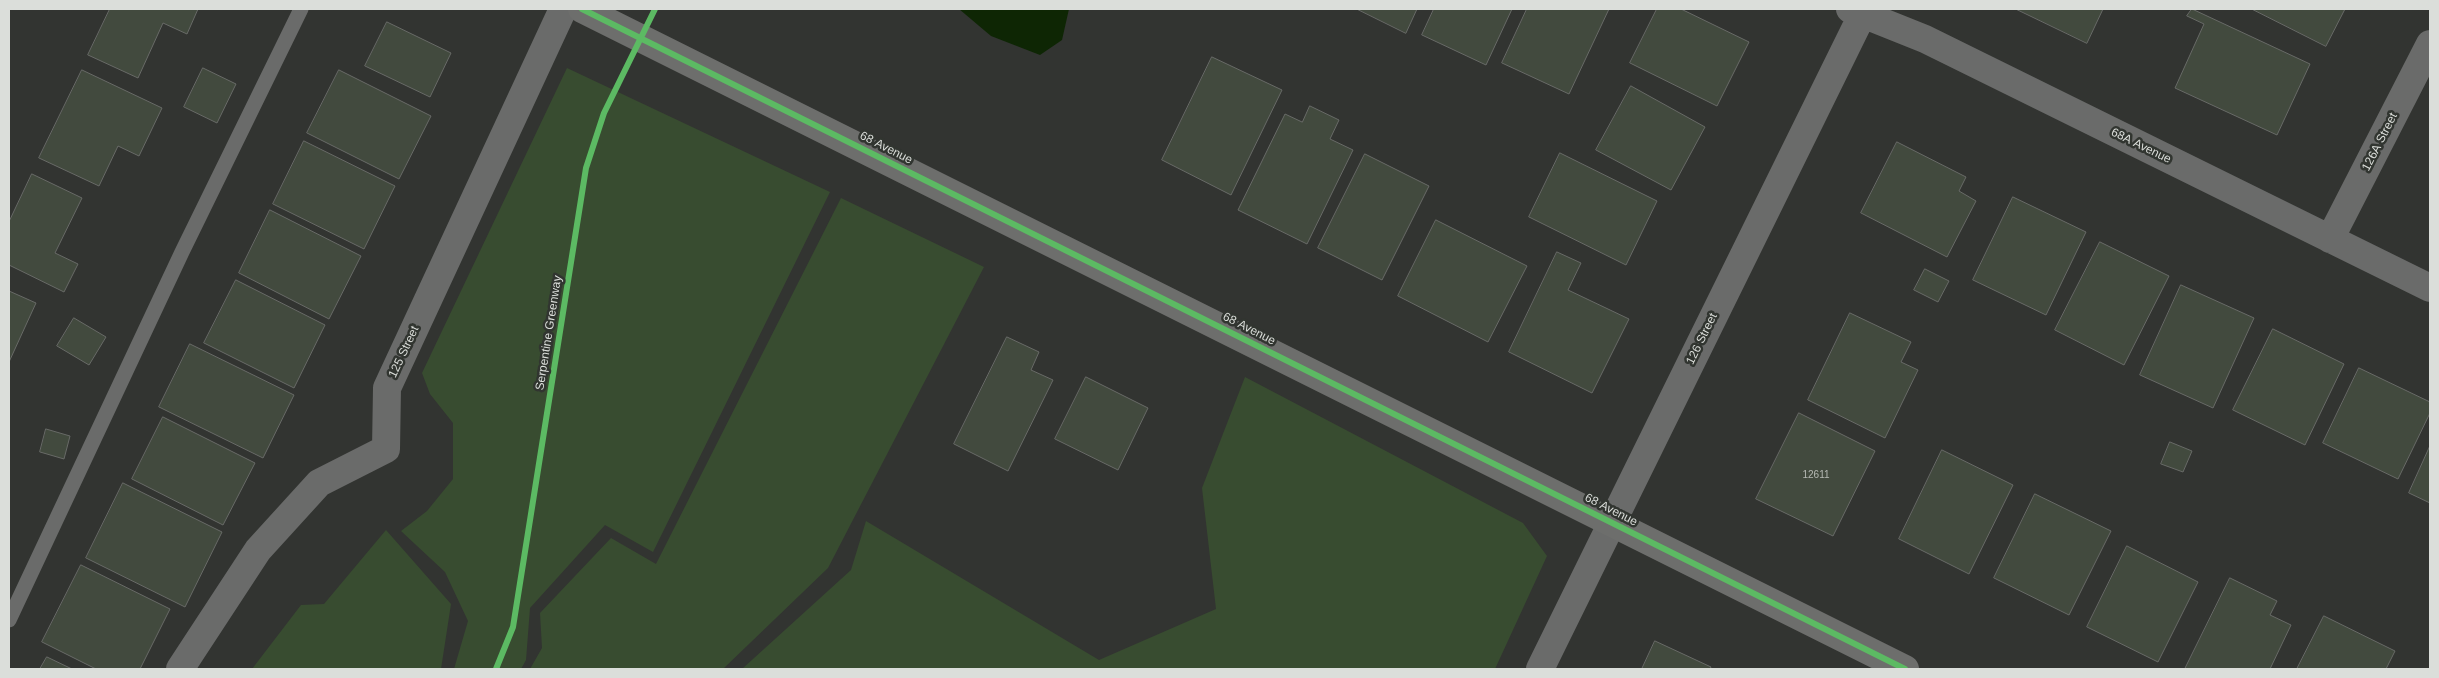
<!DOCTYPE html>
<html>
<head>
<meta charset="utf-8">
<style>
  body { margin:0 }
  #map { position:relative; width:2439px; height:678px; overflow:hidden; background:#323431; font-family:Arial,sans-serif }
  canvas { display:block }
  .frame { position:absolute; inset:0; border:10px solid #dbdeda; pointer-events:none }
</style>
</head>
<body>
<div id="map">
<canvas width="2439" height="678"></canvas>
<div class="frame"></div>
</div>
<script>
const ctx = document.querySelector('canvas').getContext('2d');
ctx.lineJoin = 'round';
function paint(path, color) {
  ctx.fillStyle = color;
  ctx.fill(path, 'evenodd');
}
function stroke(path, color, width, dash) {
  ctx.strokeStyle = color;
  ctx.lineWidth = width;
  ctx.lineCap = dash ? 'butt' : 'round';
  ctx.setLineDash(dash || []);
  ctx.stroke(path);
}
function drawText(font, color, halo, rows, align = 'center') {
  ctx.font = font + ' Arial,sans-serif';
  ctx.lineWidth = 5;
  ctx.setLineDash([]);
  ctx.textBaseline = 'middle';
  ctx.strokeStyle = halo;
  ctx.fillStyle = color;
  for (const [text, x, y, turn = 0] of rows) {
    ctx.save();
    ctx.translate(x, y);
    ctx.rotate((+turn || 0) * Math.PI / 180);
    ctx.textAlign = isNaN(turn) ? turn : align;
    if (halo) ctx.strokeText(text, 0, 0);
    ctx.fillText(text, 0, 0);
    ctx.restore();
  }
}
const green = new Path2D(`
  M567,68L830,192L653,552L605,525L530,608L526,660L521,669H454L468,621L445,572L401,531L427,511L453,479V423L430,394L422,373Z
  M841,198L984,267L828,568L723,669H530L542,648L540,613L611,538L656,564Z
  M1245,377L1523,523L1547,556L1495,669H742L851,570L866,521L1099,660L1216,609L1202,488Z
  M386,530L451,604L441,669H252L301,605L324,604Z`);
const water = new Path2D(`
  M959,9H1069L1062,40L1040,55L991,36Z`);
const building = new Path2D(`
  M110,9H198L187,34L163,23L138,78L88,55Z
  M1357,9H1417L1406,33Z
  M1434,9H1512L1486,65L1422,35Z
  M1527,9H1609L1569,94L1502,63Z
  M1657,9H1681L1749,42L1717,106L1630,63Z
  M2016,9H2103L2087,43Z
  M2192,9L2310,64L2277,135L2175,88L2204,24L2187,16Z
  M2252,9H2345L2326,46Z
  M387,22L451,53L430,97L365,66Z
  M1212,57L1282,90L1231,195L1162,160Z
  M203,68L236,84L217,123L184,107Z
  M82,70L162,108L139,156L118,146L99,186L39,158Z
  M339,70L431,116L399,179L307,133Z
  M1631,86L1705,127L1671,190L1596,150Z
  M1310,106L1339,120L1330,139L1353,150L1307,244L1238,210L1285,114L1302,122Z
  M304,141L395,186L364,249L273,204Z
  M1897,142L1966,177L1959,191L1976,201L1947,257L1861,213Z
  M1560,153L1657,201L1626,265L1529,217Z
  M1365,154L1429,186L1382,280L1318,248Z
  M32,174L82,198L55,253L78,264L64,292L9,265V222Z
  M2013,197L2086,232L2046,315L1973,280Z
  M270,210L361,256L329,319L239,273Z
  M1436,220L1527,266L1488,342L1398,296Z
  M2100,242L2169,276L2124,365L2055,330Z
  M1557,252L1581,263L1568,290L1629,319L1592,393L1509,352Z
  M1925,269L1949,281L1938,302L1914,290Z
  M236,280L325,325L294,388L204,343Z
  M2181,285L2254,318L2213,408L2140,375Z
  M9,291L36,303L9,362Z
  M1850,313L1911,342L1901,362L1918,370L1885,438L1808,400Z
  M74,318L106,337L89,365L57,346Z
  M2273,329L2344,364L2305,445L2233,410Z
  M1007,337L1039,352L1031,370L1053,380L1008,471L954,444Z
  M190,344L294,395L263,458L159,407Z
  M2359,368L2430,402V413L2398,479L2323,443Z
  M1086,377L1148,408L1118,470L1055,439Z
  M1799,413L1875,451L1833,536L1756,499Z
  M163,417L255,463L223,525L132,479Z
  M46,429L70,436L64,459L40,452Z
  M2170,442L2192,451L2183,472L2161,464Z
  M2430,446V503L2409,493Z
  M1942,450L2013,485L1969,574L1899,539Z
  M123,483L222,532L185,607L86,558Z
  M2035,494L2111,531L2069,615L1994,578Z
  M2127,546L2198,582L2158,662L2087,627Z
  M81,565L170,609L140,669H96L42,642Z
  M2230,578L2277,601L2270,615L2291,625L2270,669H2185Z
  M2324,616L2395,651L2386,669H2297Z
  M1655,641L1711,667L1710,669H1642Z
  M47,657L72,669H40Z`);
const lane = new Path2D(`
  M9,620L182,252L301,9`);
const street = new Path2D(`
  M1850,9L1925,39L2430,288
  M2330,239L2430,44
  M180,669L258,550L319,483L386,449L387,388L563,9
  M1540,669L1865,9`);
const secondary = new Path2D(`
  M582,9L1905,669`);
const cycleway = new Path2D(`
  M582,9L1905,669
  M496,669L513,627L586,168L604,113L655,9`);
const numberNames = [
  ["12611",1816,475]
];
const streetNames = [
  ["126A Street",2380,142,-63],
  ["68A Avenue",2141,146,26],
  ["68 Avenue",886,148,27],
  ["68 Avenue",1249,329,27],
  ["Serpentine Greenway",549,333,-81],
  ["126 Street",1702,339,-64],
  ["125 Street",404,352,-65],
  ["68 Avenue",1611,510,27]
];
paint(green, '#384c30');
paint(water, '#0e2604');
paint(building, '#424a3e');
stroke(building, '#686a67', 1);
stroke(lane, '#6a6b6a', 15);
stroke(street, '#6a6b6a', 28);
stroke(secondary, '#6d6e6c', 28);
stroke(cycleway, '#5cba63', 6);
drawText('10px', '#b5b9b3', null, numberNames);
drawText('12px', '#dbdeda', '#313530', streetNames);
</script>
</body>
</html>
